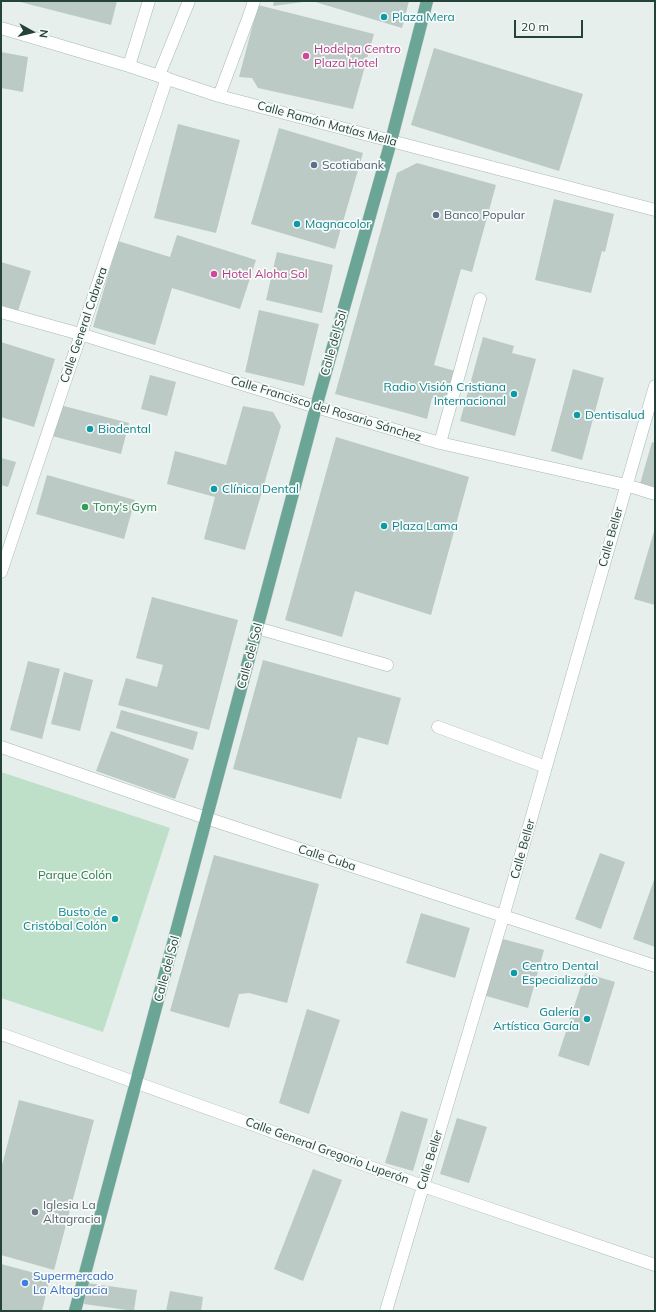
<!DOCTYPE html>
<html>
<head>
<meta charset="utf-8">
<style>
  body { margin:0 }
  #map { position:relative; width:656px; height:1312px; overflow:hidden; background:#e6efeb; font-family:Mulish,sans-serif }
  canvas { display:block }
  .frame { position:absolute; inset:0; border:2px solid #24423a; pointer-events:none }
  .north { position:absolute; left:12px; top:12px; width:40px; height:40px; -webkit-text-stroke:3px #f7fbf9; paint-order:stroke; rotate:98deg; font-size:11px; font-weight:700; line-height:16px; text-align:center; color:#24423a }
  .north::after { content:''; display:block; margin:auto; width:14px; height:18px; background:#24423a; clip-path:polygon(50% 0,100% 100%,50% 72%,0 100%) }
  .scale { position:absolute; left:514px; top:20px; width:69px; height:18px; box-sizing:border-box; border:2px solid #24423a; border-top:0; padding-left:5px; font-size:12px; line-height:14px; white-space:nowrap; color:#24423a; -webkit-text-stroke:3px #f7fbf9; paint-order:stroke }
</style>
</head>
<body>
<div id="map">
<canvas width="656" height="1312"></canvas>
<div class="frame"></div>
<div class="north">N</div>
<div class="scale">20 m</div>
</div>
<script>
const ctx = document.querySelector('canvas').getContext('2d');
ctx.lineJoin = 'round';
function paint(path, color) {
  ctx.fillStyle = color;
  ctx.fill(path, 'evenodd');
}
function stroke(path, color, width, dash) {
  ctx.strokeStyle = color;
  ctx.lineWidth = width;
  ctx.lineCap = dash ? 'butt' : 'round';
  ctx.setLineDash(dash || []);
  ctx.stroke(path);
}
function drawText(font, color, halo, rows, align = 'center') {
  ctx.font = font + ' Mulish,sans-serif';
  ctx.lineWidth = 3.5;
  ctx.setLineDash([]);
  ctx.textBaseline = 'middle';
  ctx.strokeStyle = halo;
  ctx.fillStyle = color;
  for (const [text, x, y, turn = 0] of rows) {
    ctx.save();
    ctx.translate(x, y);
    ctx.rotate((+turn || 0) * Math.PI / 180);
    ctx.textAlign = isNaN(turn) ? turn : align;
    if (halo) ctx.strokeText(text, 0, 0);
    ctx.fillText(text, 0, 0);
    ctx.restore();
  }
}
const green = new Path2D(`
  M1,772L170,828L103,1032L1,998Z`);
const building = new Path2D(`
  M16,1H117L111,25Z
  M274,1H303V2L273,6Z
  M312,1H409L402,28Z
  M258,5L374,34L353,109L258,88L252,78L239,77Z
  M434,48L583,94L559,171L411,125Z
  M1,52L28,57L23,92L1,88Z
  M178,124L240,140L216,233L154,218Z
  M279,128L363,153L335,249L251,224Z
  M417,163L496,185L472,272L461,269L434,365L455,371L450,403L432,398L427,419L410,414L335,394L397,173Z
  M554,199L614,214L605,252L602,251L591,293L535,280Z
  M177,235L256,260L240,309L172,288L155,345L93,327L118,241L170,257Z
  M277,252L333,265L322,313L266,300Z
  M1,262L31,271L18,311L1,305Z
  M259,310L319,324L304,386L245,372Z
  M483,337L514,346L512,353L536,359L515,436L460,421Z
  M1,342L55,359L34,427L1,417Z
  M573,369L604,378L582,460L551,451Z
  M150,375L176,382L167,416L141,409Z
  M60,405L129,423L121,454L52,436Z
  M243,406L273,412L281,426L245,550L204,539L215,497L167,484L175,451L226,465Z
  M336,437L469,477L431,615L355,591L342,637L285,620Z
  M652,442L655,443V488L640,484Z
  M1,458L16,462L8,487L1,485Z
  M47,475L135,500L124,539L36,514Z
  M655,528V605L634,599Z
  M152,597L238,620L209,730L118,705L126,678L157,687L163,665L136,658Z
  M263,660L401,698L388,745L358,737L341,799L233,769Z
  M28,661L60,669L42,739L10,730Z
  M64,672L93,680L80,731L51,724Z
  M121,710L198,732L193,750L116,728Z
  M111,731L189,759L175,799L96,771Z
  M600,853L625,862L601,929L575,919Z
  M214,855L319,884L287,1003L249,993L239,994L229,1028L170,1011Z
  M655,877V947L633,939Z
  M421,913L470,928L455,978L406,963Z
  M499,938L544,950L528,1008L483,995Z
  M585,973L615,982L589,1066L558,1056Z
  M307,1009L340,1020L309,1114L279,1103Z
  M19,1100L94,1120L54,1270L1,1255V1169Z
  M401,1111L428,1119L413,1171L385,1163Z
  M457,1118L487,1127L469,1183L440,1174Z
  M313,1169L342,1180L303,1281L274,1269Z
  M1,1264L50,1277L42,1311H1Z
  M87,1283L137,1290L134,1311L84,1304Z
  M170,1291L203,1297L201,1311H166Z`);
const minor = new Path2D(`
  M1,28L129,66L219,96L655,210
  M129,66L149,1
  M159,75L189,1
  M219,96L249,16L254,1
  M1,312L80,334L316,407L440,443L626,485L655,494
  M440,443L480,299
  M1,572L167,78
  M257,628L387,665
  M438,727L546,767
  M1,747L206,818L655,966
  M1,1034L423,1186L655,1265
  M386,1311L503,917L655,386`);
const major = new Path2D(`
  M75,1311L316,407L391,141L427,1`);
const markers = [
  [384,17,4,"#0f9aa8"],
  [306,56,4,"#d1479c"],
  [314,165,4,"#5c6f8a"],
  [436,215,4,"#5c6f8a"],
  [297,224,4,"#0f9aa8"],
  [214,274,4,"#d1479c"],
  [514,394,4,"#0f9aa8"],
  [577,415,4,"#0f9aa8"],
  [90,429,4,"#0f9aa8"],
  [214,489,4,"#0f9aa8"],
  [85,507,4,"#2e9e5b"],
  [384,526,4,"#0f9aa8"],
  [115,919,4,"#0f9aa8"],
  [514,973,4,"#0f9aa8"],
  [587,1019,4,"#0f9aa8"],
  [35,1212,4,"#6b7280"],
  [25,1283,4,"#3f7fe0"]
];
const cultureNames = [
  ["Plaza Mera",392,17],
  ["Magnacolor",305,224],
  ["Radio Visión Cristiana",506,387,"right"],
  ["Internacional",506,401,"right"],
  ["Dentisalud",585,415],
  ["Biodental",98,429],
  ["Clínica Dental",222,489],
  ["Plaza Lama",392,526],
  ["Busto de",107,912,"right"],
  ["Cristóbal Colón",107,926,"right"],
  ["Centro Dental",522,966],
  ["Especializado",522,980],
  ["Galería",579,1012,"right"],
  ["Artística García",579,1026,"right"]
];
const hotelNames = [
  ["Hodelpa Centro",314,49],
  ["Plaza Hotel",314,63],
  ["Hotel Aloha Sol",222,274]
];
const streetNames = [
  ["Calle Ramón Matías Mella",327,124,15],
  ["Calle General Cabrera",84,325,-71],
  ["Calle del Sol",334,343,-74],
  ["Calle Francisco del Rosario Sánchez",326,409,17],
  ["Calle Beller",611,537,-74],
  ["Calle del Sol",250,656,-75],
  ["Calle Beller",523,849,-74],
  ["Calle Cuba",327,858,18],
  ["Calle del Sol",167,969,-75],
  ["Calle General Gregorio Luperón",327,1151,20],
  ["Calle Beller",430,1160,-73]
];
const serviceNames = [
  ["Scotiabank",322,165],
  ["Banco Popular",444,215]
];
const leisureNames = [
  ["Tony's Gym",93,507]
];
const parkNames = [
  ["Parque Colón",75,875]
];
const worshipNames = [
  ["Iglesia La",43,1205],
  ["Altagracia",43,1219]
];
const shopNames = [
  ["Supermercado",33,1276],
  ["La Altagracia",33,1290]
];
paint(green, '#bfe0c8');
paint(building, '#bbcac4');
stroke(minor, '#a8b8b2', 13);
stroke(major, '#c2cac8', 13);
stroke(minor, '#fff', 12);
stroke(major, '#6aa596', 12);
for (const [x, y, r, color] of markers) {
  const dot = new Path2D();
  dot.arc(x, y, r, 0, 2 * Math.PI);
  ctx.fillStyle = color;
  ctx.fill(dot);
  stroke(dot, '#f7fbf9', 1.5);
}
drawText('12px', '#0d838f', '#f7fbf9', cultureNames, 'left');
drawText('12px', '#b23c85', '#f7fbf9', hotelNames, 'left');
drawText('12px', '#24423a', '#f7fbf9', streetNames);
drawText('12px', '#4e5e75', '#f7fbf9', serviceNames, 'left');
drawText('12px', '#27864d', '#f7fbf9', leisureNames, 'left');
drawText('12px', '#2d7a4b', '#f7fbf9', parkNames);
drawText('12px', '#5b616d', '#f7fbf9', worshipNames, 'left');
drawText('12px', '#366cbe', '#f7fbf9', shopNames, 'left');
</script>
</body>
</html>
